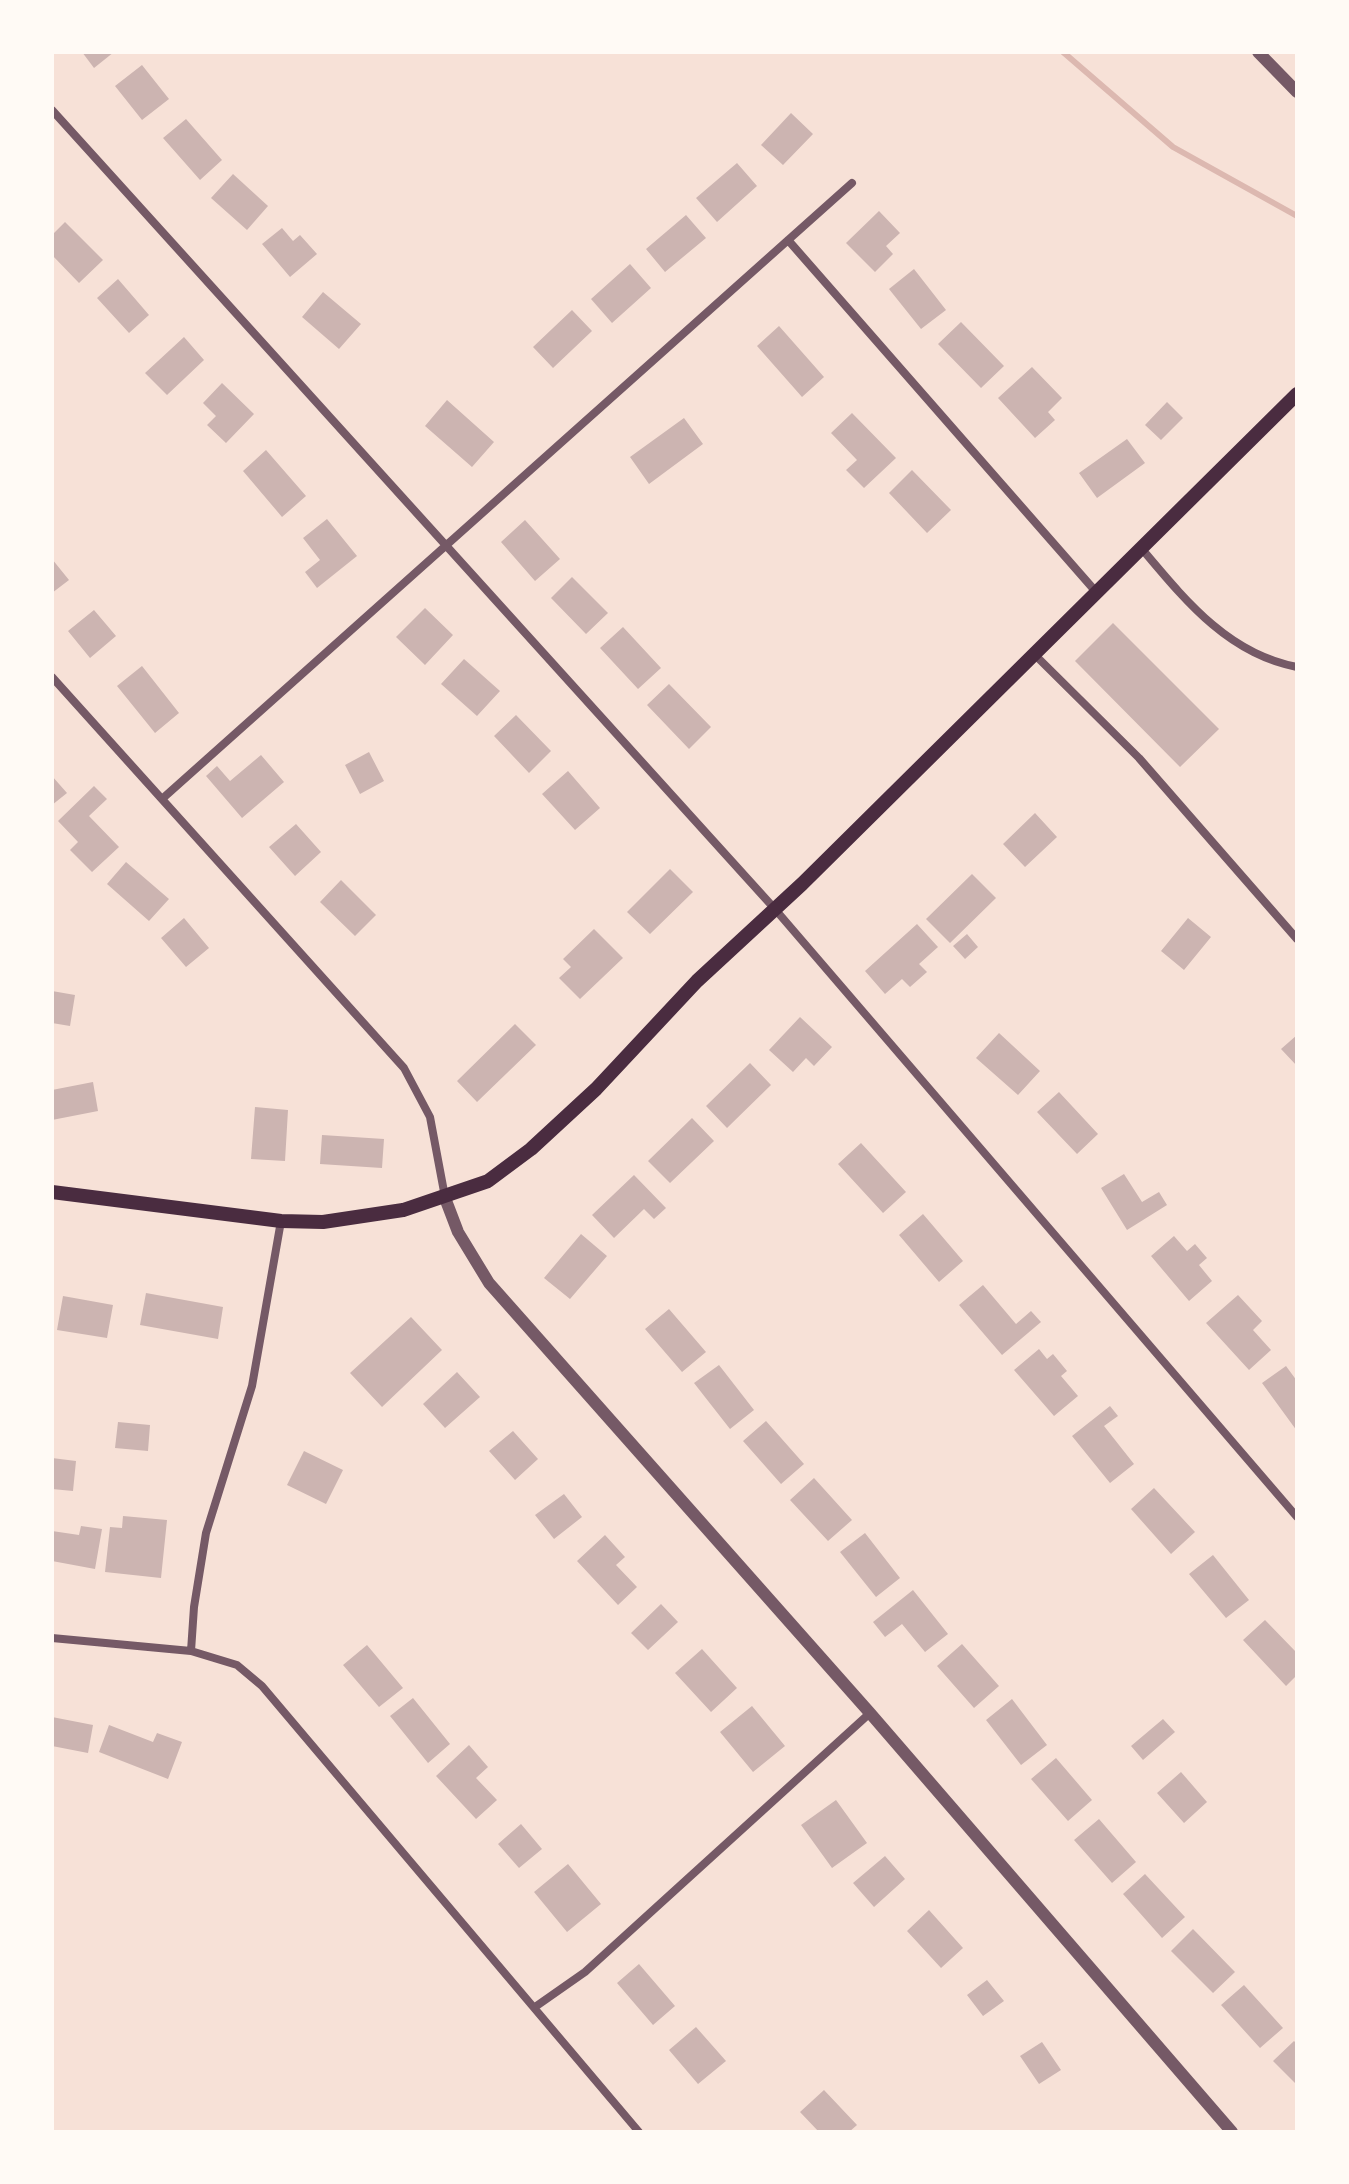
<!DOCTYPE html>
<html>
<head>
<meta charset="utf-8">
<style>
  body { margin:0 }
  #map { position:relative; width:1349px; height:2184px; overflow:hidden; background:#f7e1d7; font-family:Spectral,serif }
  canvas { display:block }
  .frame { position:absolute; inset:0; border:54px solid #fffaf5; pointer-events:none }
</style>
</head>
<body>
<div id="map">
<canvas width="1349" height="2184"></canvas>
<div class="frame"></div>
</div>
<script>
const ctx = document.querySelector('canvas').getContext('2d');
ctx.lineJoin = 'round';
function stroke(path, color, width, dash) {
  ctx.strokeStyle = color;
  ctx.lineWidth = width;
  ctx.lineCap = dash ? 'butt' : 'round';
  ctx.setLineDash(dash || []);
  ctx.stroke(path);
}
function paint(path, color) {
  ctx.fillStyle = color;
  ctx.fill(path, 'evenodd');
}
const stream = new Path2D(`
  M1063,52L1173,147L1297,216`);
const building = new Path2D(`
  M82,52H114L94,68Z
  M142,65L169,99L142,120L115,86Z
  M791,113L813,134L783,165L761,145Z
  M186,119L222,160L200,180L163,138Z
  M737,163L757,186L717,222L696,198Z
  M233,174L268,206L247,230L211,198Z
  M879,211L900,233L886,246L893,254L875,272L846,243Z
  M686,215L706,238L665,272L646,249Z
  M65,222L103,260L79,283L52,255V235Z
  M282,228L293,241L300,235L317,254L290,277L262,244Z
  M630,264L651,288L612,323L591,299Z
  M914,269L946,310L921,329L889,289Z
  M118,279L149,315L129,333L97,298Z
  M323,292L361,324L339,349L302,317Z
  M572,310L592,331L553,368L533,347Z
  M961,322L1004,366L981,388L938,344Z
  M779,326L824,377L802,397L757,346Z
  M184,337L204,360L167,395L145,373Z
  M1032,367L1062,398L1048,412L1055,420L1035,438L998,398Z
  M222,383L254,414L226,443L207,425L216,416L203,403Z
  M447,400L494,442L472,467L425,426Z
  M1167,402L1183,418L1161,440L1145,425Z
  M852,413L896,458L864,488L846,470L857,460L831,433Z
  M684,418L703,444L649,484L630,457Z
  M1127,439L1145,463L1097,498L1079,473Z
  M266,450L306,496L282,517L243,471Z
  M912,470L951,510L927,533L889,493Z
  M327,519L357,556L317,588L305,572L320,560L303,538Z
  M525,520L560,559L535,581L501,542Z
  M52,559L69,580L52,593Z
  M572,577L608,613L586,634L551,598Z
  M425,608L453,635L425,665L396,637Z
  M94,610L116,636L90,658L68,631Z
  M1113,623L1219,729L1180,767L1075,661Z
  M623,627L661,668L638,689L600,648Z
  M464,659L500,691L477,716L441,684Z
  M142,666L179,713L155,733L117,686Z
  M669,684L711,727L689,749L647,705Z
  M516,715L551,751L529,773L494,736Z
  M369,752L384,781L360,794L345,765Z
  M261,755L284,782L242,818L206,776L217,766L230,781Z
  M568,771L600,808L575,830L542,794Z
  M52,776L67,793L52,805Z
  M94,786L107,799L89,816L119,847L92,872L70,850L78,842L58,821Z
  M1035,813L1057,837L1025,867L1003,844Z
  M296,824L321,852L295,876L269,847Z
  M126,862L169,899L149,921L107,884Z
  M670,869L693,892L650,934L627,912Z
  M972,874L996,898L950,943L926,919Z
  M341,880L376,915L355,936L320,902Z
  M184,918L209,948L186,967L161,938Z
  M1188,918L1211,937L1184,970L1161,951Z
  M917,924L938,947L919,964L927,972L910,987L902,979L885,994L865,971Z
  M594,929L623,958L580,999L559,978L571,967L563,959Z
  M967,934L978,947L965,959L953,946Z
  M52,991L75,995L70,1026L52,1023Z
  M800,1017L832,1047L814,1066L806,1058L793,1072L769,1050Z
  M515,1024L536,1045L477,1102L457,1081Z
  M999,1033L1040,1071L1018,1095L976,1058Z
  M1297,1035V1066L1281,1049Z
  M750,1063L771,1085L727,1128L706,1106Z
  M93,1082L98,1111L52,1120V1090Z
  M1059,1092L1098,1134L1077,1154L1037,1112Z
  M255,1107L288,1110L285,1161L251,1159Z
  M692,1118L714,1141L670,1183L648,1161Z
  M322,1135L384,1139L382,1168L320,1164Z
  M861,1143L906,1192L883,1213L838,1164Z
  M1124,1174L1142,1202L1159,1192L1167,1205L1127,1230L1101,1188Z
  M634,1175L666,1208L654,1219L644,1209L614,1238L592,1215Z
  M923,1214L963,1261L939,1282L899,1235Z
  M581,1234L607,1256L570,1299L544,1278Z
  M1174,1236L1187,1251L1195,1244L1207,1258L1199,1265L1212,1281L1189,1301L1151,1256Z
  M983,1285L1016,1324L1031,1311L1041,1322L1002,1355L959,1305Z
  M146,1293L223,1307L218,1339L140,1325Z
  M1238,1295L1262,1321L1253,1330L1271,1350L1249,1370L1206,1323Z
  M63,1296L113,1305L107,1338L57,1330Z
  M669,1309L706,1352L682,1372L645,1329Z
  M411,1317L442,1350L382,1407L350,1373Z
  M1039,1349L1047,1359L1053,1354L1067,1371L1061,1376L1078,1396L1054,1416L1014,1370Z
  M719,1365L754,1410L730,1429L694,1383Z
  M1286,1366L1297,1381V1431L1262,1383Z
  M457,1372L480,1397L445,1428L423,1404Z
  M1110,1406L1118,1416L1104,1426L1134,1464L1110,1483L1072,1436Z
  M766,1421L804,1464L781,1484L743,1441Z
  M118,1422L150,1425L148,1451L115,1448Z
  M513,1431L538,1459L515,1480L489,1451Z
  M304,1451L343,1470L326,1504L287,1485Z
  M52,1458L76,1461L73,1491L52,1489Z
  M814,1478L852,1520L828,1541L790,1500Z
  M1154,1488L1195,1532L1171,1554L1131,1509Z
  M564,1494L582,1517L554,1539L535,1515Z
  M123,1516L167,1520L161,1578L105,1572L110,1527L122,1528Z
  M81,1526L102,1529L95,1569L52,1561V1531L79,1535Z
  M865,1533L900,1578L876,1597L840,1552Z
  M605,1535L625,1557L616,1565L637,1587L618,1605L577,1561Z
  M1213,1555L1249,1600L1226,1618L1189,1574Z
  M913,1590L948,1634L925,1652L902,1624L885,1637L873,1622Z
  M661,1604L678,1622L648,1650L631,1633Z
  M1265,1620L1297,1653V1675L1286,1686L1243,1640Z
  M962,1644L999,1686L974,1708L937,1666Z
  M367,1645L403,1688L379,1707L343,1665Z
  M702,1649L737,1688L711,1712L675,1673Z
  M413,1698L450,1744L428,1763L390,1716Z
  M1012,1699L1047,1745L1021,1765L986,1720Z
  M752,1706L785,1746L753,1772L720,1732Z
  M52,1717L93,1725L88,1753L52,1746Z
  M1163,1719L1175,1732L1143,1760L1131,1746Z
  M109,1725L153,1742L157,1733L182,1742L168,1779L99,1752Z
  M469,1745L488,1767L476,1778L497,1800L476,1819L436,1776Z
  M1056,1758L1092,1800L1068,1821L1031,1779Z
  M1181,1772L1207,1802L1184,1823L1157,1793Z
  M836,1800L867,1843L832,1868L801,1825Z
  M1099,1819L1136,1862L1112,1883L1074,1840Z
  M521,1824L542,1849L519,1868L498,1844Z
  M885,1856L905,1879L874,1907L853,1883Z
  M568,1864L601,1904L567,1932L534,1892Z
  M1145,1874L1185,1917L1162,1938L1123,1894Z
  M929,1910L963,1948L941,1968L907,1931Z
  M1193,1929L1235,1972L1213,1993L1171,1951Z
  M639,1964L675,2006L653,2025L617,1983Z
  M987,1980L1004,2001L983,2016L967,1995Z
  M1244,1985L1283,2028L1260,2048L1221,2005Z
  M696,2027L726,2061L698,2084L669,2050Z
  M1294,2041L1297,2044V2085L1273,2061Z
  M1042,2042L1061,2070L1039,2084L1020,2056Z
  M824,2090L857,2125L849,2132H819L800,2112Z`);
const minor = new Path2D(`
  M52,110L774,908L1297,1517
  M788,240L1097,593
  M1142,549C1185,600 1228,654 1297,667
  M1034,654L1139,758L1297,939
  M52,677L404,1068L430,1117L445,1197
  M162,799L852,183
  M52,1638L191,1651L237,1665L262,1686L639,2132
  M191,1651L194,1607L206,1533L252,1386L281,1221
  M535,2007L585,1972L870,1713`);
const tertiary = new Path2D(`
  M1258,52L1297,92
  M445,1198L458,1232L489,1283L870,1713L1232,2132`);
const secondary = new Path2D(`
  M52,1192L281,1221L323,1222L403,1210L488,1181L531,1149L596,1089L697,981L802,884L1297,394`);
stroke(stream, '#dcb8b0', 6);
paint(building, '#ccb4b1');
stroke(minor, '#755966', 8);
stroke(tertiary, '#755966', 12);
stroke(secondary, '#4a2c40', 14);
</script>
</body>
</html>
